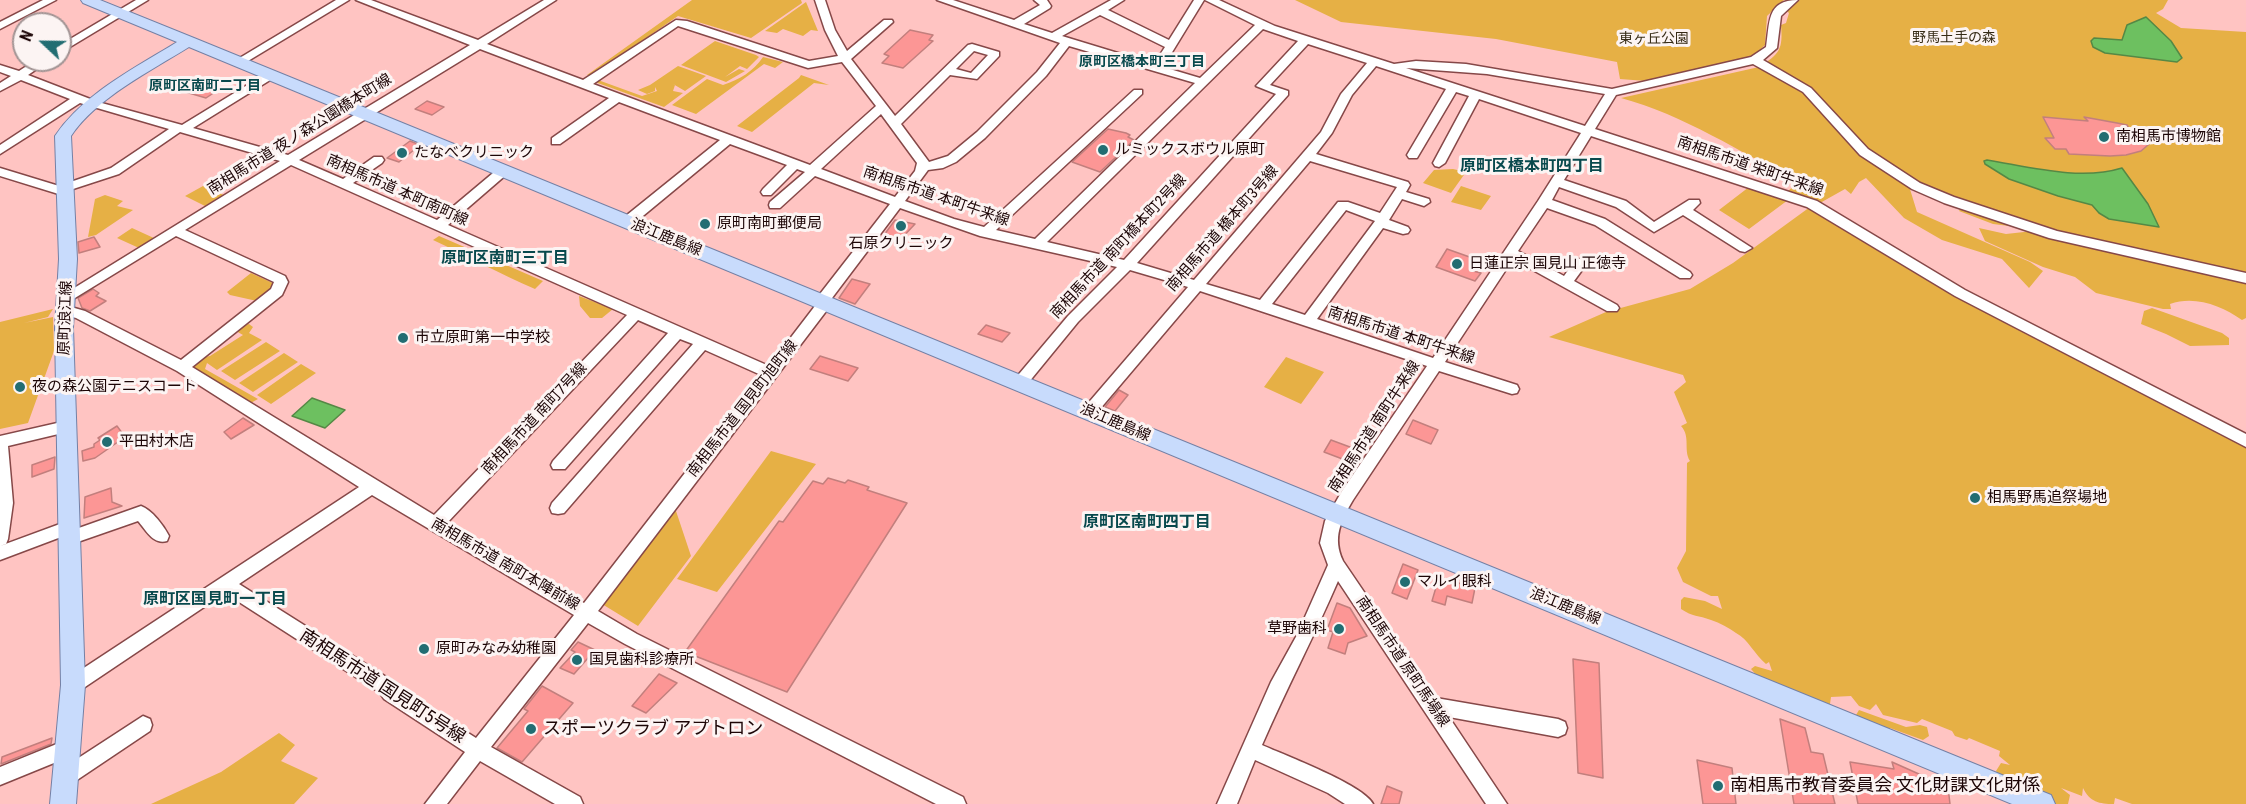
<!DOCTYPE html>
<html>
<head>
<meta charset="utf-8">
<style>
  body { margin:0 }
  #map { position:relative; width:2246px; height:804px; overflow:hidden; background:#ffc4c2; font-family:"Roboto Condensed",sans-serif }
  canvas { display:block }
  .north { position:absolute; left:12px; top:12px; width:60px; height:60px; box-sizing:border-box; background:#fcf4f3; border:2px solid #a29494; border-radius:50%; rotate:292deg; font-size:16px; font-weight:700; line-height:24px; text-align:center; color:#1c0506 }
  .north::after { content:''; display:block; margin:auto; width:21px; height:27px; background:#226d72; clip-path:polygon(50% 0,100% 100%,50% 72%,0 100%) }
</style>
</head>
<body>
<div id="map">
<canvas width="2246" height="804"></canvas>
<div class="north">N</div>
</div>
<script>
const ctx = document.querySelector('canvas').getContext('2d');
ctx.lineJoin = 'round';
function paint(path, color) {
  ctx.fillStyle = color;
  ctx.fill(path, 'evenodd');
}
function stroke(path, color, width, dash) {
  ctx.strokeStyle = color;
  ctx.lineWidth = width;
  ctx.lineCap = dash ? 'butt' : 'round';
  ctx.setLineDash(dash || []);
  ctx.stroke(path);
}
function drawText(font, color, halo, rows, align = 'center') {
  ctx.font = font + ' "Roboto Condensed","Noto Sans JP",sans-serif';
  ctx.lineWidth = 6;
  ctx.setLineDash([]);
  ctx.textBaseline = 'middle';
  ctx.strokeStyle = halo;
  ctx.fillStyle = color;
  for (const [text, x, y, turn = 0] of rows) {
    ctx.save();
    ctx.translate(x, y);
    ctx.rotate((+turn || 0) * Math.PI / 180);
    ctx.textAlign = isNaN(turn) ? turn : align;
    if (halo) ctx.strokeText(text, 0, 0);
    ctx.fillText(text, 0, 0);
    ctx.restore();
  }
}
const green = new Path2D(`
  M692,0H801L802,3L751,38L678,16L591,76L587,75Z
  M1295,0H1784L1767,16L1765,45L1752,57L1646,81L1620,79L1617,62L1496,39L1341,22Z
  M1800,0H2168L2163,9L2156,13L2181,28L2246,32V318L2242,320C2222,306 2195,295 2170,304L2171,309H2163L2096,293L2075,277L2043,267L1985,241L1979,228L2006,234L2042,230L1993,224L1959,211L1964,204L1909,186L1917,212L2030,262L2043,271L2029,288L2002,259L1942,240L1904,218L1866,178L1859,182L1851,194L1845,189L1820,203L1787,192L1798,182C1740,152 1684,115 1621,98L1759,67C1780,54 1783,49 1781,25L1786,23L1789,13L1786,10Z
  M806,2L818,31L811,30L803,36L783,29L777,33L765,31Z
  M715,41L756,55L759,57L747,69L740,66L725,77L739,69L745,71L726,82L681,65Z
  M763,57L783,62L775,68L764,64L696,114L672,105L707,79L723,85C740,79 753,72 763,57Z
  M678,66L706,76L685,91L673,84L675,85L673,91L683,93L664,107L595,82L598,80L642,96L657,91L655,87V91L647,94L638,90L650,85Z
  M801,75L829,85L814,83L752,132L737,126L799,78Z
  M1453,169L1466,172L1451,193L1423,183L1434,170Z
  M203,186L226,196L207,207L185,196Z
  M1461,186L1491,196L1481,210L1451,202Z
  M1749,187L1788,200L1749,229L1719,210Z
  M105,195L123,201L117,206L133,210L96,235L88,237L95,199Z
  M1810,207L2246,445V804H2132L2115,798L2114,804C2099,804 2090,802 2083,788L2082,796L2061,788L2070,795L2068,804H2053L2005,784L1996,771L2001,763L2010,765L1999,756L2000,751L1969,738L1967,740L1955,736L1952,731L1922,719L1917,723L1883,715L1876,704L1870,710L1859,706L1851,696L1831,697L1830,704L1823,708L1765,685L1751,669L1755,666L1772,671L1769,662L1766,664C1755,655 1748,639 1736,633C1729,628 1720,623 1711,620C1698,615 1693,617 1681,609V600L1684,597L1705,601L1722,609L1718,596H1711L1683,582L1677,568L1686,551L1687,463L1690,461C1683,450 1691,437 1681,426L1687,423L1674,392L1686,382L1683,375L1549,337L1606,312L1690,289L1733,263Z
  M132,228L156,239L139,248L117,238Z
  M439,236L543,281L535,289C500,274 467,256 433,240Z
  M251,273L275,284L270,292L257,301L230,295L227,292Z
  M579,296L613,309L602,318H590L580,306Z
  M2152,308L2222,333L2229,338V345L2190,346L2166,334L2141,324L2144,311Z
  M53,309L48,317L24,323L53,317L54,351L28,423L0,429V322Z
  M249,324L253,327L249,333L262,340L217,370L207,363L205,369L258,399L247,405L190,369L198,358L210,356L243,335L236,331L243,325Z
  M266,342L280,351L235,380L221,371Z
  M284,353L298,362L253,392L239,383Z
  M1286,357L1324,372L1301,404L1264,387Z
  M301,364L316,373L271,404L257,395Z
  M771,451L816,464L717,592L677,579Z
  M675,508L691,556L638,626L602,604Z
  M1859,710L1906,727L1920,725L1927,727L1929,736L1923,740L1890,728L1889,731C1879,726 1863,723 1856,715Z
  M279,733L295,745L281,761L318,778L294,804H151L221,772Z`);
const water = new Path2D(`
  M2146,17L2171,41L2182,58L2177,62L2105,53L2093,47L2091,41L2094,38L2122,40L2127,25Z
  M1987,160C2030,167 2080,181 2122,168L2148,204L2159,227L2109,219L2099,213L2092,205L2058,196L2009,179L1985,164L1984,161Z
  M312,398L345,410L325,428L292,416Z`);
const building = new Path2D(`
  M910,30L933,35L929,40L933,41L903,68L882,63L889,56L884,54Z
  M188,78L221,88L206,98L172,88Z
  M427,101L444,107L432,115L415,109Z
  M2043,117L2088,121L2084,117L2117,123L2127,125L2133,135L2141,136L2142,139H2155L2141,151L2126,155L2110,156L2069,154L2066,149H2055L2045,138H2054Z
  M1108,129L1126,133L1130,135L1128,137L1134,140L1100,172L1072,162Z
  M410,141L420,145L399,162L387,158Z
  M895,220L915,224L899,241L884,235Z
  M94,237L100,247L79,253L78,242Z
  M1447,249L1478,260L1473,271L1481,273L1475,281L1436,267Z
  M852,279L870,284L855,304L839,298Z
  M93,289L99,293L96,296L106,301L90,311L82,308L78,298Z
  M986,325L1010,333L1002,342L978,334Z
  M820,356L858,368L848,381L810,369Z
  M1119,390L1128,395L1115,411L1105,407Z
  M243,418L254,425L231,439L224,432Z
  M1413,420L1438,430L1431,444L1406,434Z
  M117,426L125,437L95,458L83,461L82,451L94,447V444L100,440L98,438Z
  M1331,440L1358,450L1353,463L1324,452Z
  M55,457L54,469L32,477V465Z
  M828,478L845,483L848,480L869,487L867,490L907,503L787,692L685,652L779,521L783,522L813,481L823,484Z
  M111,488L112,502L122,506L84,518L85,497Z
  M1403,564L1418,570L1407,599L1392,593Z
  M1439,577L1475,588L1472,603L1447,596L1445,605L1432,601Z
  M1337,603L1350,608L1367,636L1348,643L1345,654L1328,648L1333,632L1327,630Z
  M578,642L595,650L574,674L560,668L575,652L571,650Z
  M1573,659L1599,663L1603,778L1578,773Z
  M659,674L677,683L646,713L632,706Z
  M542,686L573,703L522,762L497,748L528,711L524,709Z
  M1780,719L1805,728L1811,752L1823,754L1835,804H1794Z
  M52,738L51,744L1,764L2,757Z
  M1697,760L1732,768L1736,804H1703Z
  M1850,762L1894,769L1892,762L1948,787L1950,804H1858Z
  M1387,786L1402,792L1399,804H1381Z`);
const minor = new Path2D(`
  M43,0H56L0,29V22Z
  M136,0H148L60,53V45Z
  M336,0H349L243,64H235L233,62Z
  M356,0H371L478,40L544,0H556L487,44L583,80L676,20L687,21L809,61L838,56L825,30L815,0H825L835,30L847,51L884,20H892L893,22L851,59L895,116L968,45L972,44L999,52V56L977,79L950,75L901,124L929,162L948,156L977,132L1037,72L1060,43L937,0H953L1014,20L1040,5L1034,0H1047L1051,6L1050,8L1024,24L1052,33L1111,0H1124L1108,10L1169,40L1194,0H1204L1163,67L1200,78L1255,25L1205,0H1219L1275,26L1394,64L1416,61L1466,64L1612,89L1751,57L1766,47C1770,23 1766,0 1798,0L1781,16L1777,48L1763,60L1811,88L1868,149L1920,183L1954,197L2057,231L2246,273V283L2049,238L1944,203L1912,189L1860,155L1803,92L1753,64L1616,95L1595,129L1817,201L1965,290L2246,434V447L1955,296L1807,207L1591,136L1564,180L1626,201L1654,222L1689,200H1699L1700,203L1693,210L1752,248L1745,252L1740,251L1683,215L1654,232L1616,207L1559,187L1552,200L1605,219L1690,272L1692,275L1690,278H1680L1595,225L1547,208L1518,251L1564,276L1576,259H1586L1588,262L1574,281L1617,305L1619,308L1617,311H1607L1513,259L1445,362L1517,385L1519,389L1517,393L1512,394L1439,371L1353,500C1341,520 1332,538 1343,561L1436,698L1558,719L1565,722L1567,728L1565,734L1558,737L1449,717L1507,804H1486L1338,581C1314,637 1286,689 1262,745C1284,755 1364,785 1373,804H1345L1328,793L1255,760L1237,804H1217L1271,682L1297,635L1328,565L1320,543L1325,521L1342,491L1427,366L1200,291L1094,416H1084L1081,412L1084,408L1188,287L1130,270L1078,322L1024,388H1014L1012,384L1014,380L1068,316L1117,267L980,236L900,208L832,298L827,310L598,611L637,634L963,797L966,804H936L625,644L588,623L491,747L580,797L583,804H555L480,761L447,804H425L465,752L384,699L379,692L225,593L79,691L73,693L67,691L64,685L67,679L359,487L177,371L76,318L59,313L57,310L64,305L85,311L181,360L271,289L274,282L176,236L70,301L65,303L58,298L280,161L180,132L119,174L70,190L69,195L65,196L0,176V168L59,186L111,168L169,129L80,103L0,154V145L70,99L21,80L0,91V83L11,76L0,72V65L19,71L36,60H50L28,75L98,102L182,125L267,73H275V77L193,128L288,155L470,45ZM1100,15L1165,47L1154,64L1062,36ZM678,26L808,68L842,62L876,106L810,165L593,84ZM1263,29L1298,41L1256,86L1276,94L1124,260L1047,242ZM1308,44L1367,63L1341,94L1321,132L1194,280L1137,263L1288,95V91L1270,85ZM1069,46L1195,83L1035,239L996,230L1142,94V90H1134L984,227L954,219L905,201L928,170L943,168L956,162L985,138L1046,76ZM480,49L609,98L552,138V144H560L619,102L720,140L622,219L620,222L622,225H632L730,144L787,165L763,189L761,192L763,195H771L797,169L805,172L770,202L769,205L770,208H780L815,176L890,204L820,294L815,306L769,366L448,225L507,174L509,171L507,168H499L437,220L353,183L382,163L384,160L382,157H374L343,179L299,160ZM974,51L988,55L971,73L956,69ZM1376,66L1446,89L1407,155L1409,158H1417L1456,92L1469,96L1433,163L1435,166L1439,167L1445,163L1479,99L1581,133L1538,201L1433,358L1317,319L1383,228L1403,234L1408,233L1410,230L1408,227L1389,220L1402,199L1424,206L1430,202L1429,199L1406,192L1410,185L1408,182L1316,154L1332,133L1352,95ZM1406,68L1487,74L1605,94L1585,126ZM881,114L917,163L915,171L895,197L821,169ZM1310,161L1397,187L1380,213L1348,202H1338L1260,300L1206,284ZM291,165L627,315L434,515L192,367L282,295L288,282L285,276L185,230ZM1346,210L1375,221L1305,315L1272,304ZM638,320L668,333L553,461L551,465L553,469H565L680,339L693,344L552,503L550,508L552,513L558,514L564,513L705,350L761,375L584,603L447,523ZM372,495L574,615L476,738L396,687L391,680L239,584Z
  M66,421L71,423L74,427L71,431L8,446L13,503L8,539L6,544L0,546V436Z
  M141,506C152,510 164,526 169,536L167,541C153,545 146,530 138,521L69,545L63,543L61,537L0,560V546L68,521L74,523L76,529Z
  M143,716L150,719L152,725L150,731L74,782L67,785L60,782L57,776L60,770Z
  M69,739L76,742L78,748L76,754L0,785V767Z`);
const major = new Path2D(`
  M81,0H100L194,38L2051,795L2055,804H2012L189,47C152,70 95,99 71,136L77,259L73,328L85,685L76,804H50L61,685L55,328L59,259L55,136C83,94 135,68 177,42L83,3Z`);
const markers = [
  [2104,137,6,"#226d72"],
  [1103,150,6,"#226d72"],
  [402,153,6,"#226d72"],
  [705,224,6,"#226d72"],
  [901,226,6,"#226d72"],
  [1457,264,6,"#226d72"],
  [403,338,6,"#226d72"],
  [20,387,6,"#226d72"],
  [107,442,6,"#226d72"],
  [1975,498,6,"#226d72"],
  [1405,582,6,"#226d72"],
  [1339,629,6,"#226d72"],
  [424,649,6,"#226d72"],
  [577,660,6,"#226d72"],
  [531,729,6,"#226d72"],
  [1718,786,6,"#226d72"]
];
const farParknames = [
  ["野馬土手の森",1954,38],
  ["東ヶ丘公園",1654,39]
];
const farNeighbourhoodnames = [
  ["原町区橋本町三丁目",1142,62],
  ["原町区南町二丁目",205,86]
];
const streetNames = [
  ["南相馬市道 夜ノ森公園橋本町線",300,135,-32],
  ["南相馬市道 栄町牛来線",1750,167,19],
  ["南相馬市道 本町南町線",397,191,24],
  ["南相馬市道 本町牛来線",936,197,19],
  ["南相馬市道 橋本町3号線",1223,229,-49],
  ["浪江鹿島線",666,238,22],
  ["南相馬市道 南町橋本町2号線",1119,247,-47],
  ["原町浪江線",66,318,-88],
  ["南相馬市道 本町牛来線",1401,336,18],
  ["南相馬市道 国見町旭町線",743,409,-52],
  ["南相馬市道 南町7号線",535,419,-47],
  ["浪江鹿島線",1115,423,23],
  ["南相馬市道 南町牛来線",1375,427,-57],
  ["南相馬市道 南町本陣前線",505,565,30],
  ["浪江鹿島線",1565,607,22],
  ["南相馬市道 原町馬場線",1402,662,56]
];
const poiNames = [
  ["南相馬市博物館",2116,137],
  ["ルミックスボウル原町",1115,150],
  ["たなべクリニック",414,153],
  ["原町南町郵便局",717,224],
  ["石原クリニック",901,244,"center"],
  ["日蓮正宗 国見山 正徳寺",1469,264],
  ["市立原町第一中学校",415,338],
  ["夜の森公園テニスコート",32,387],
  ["平田村木店",119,442],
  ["相馬野馬追祭場地",1987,498],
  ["マルイ眼科",1417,582],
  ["草野歯科",1327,629,"right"],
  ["原町みなみ幼稚園",436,649],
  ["国見歯科診療所",589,660]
];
const neighbourhoodNames = [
  ["原町区橋本町四丁目",1532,167],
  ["原町区南町三丁目",505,259],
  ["原町区南町四丁目",1147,523],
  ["原町区国見町一丁目",215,600]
];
const nearStreetnames = [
  ["南相馬市道 国見町5号線",382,687,33]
];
const nearPoinames = [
  ["スポーツクラブ アプトロン",543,729],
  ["南相馬市教育委員会 文化財課文化財係",1730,786]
];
paint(green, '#e6b045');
paint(water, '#6dc060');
stroke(water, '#558845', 1.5);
paint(building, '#fc9695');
stroke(building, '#c27f7d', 1.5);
stroke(minor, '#864848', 3);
stroke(major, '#7480a5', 2);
paint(minor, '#fff');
paint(major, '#c8dbfc');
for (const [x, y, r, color] of markers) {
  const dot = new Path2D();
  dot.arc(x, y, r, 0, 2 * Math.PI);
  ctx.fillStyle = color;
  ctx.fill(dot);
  stroke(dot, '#fcf4f3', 2);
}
drawText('14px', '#362b16', '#fcf4f3', farParknames);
drawText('bold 14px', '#08494d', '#fcf4f3', farNeighbourhoodnames);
drawText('15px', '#1c0506', '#fcf4f3', streetNames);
drawText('15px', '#1c0506', '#fcf4f3', poiNames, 'left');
drawText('bold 16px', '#08494d', '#fcf4f3', neighbourhoodNames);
drawText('18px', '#1c0506', '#fcf4f3', nearStreetnames);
drawText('18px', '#1c0506', '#fcf4f3', nearPoinames, 'left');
</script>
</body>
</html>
